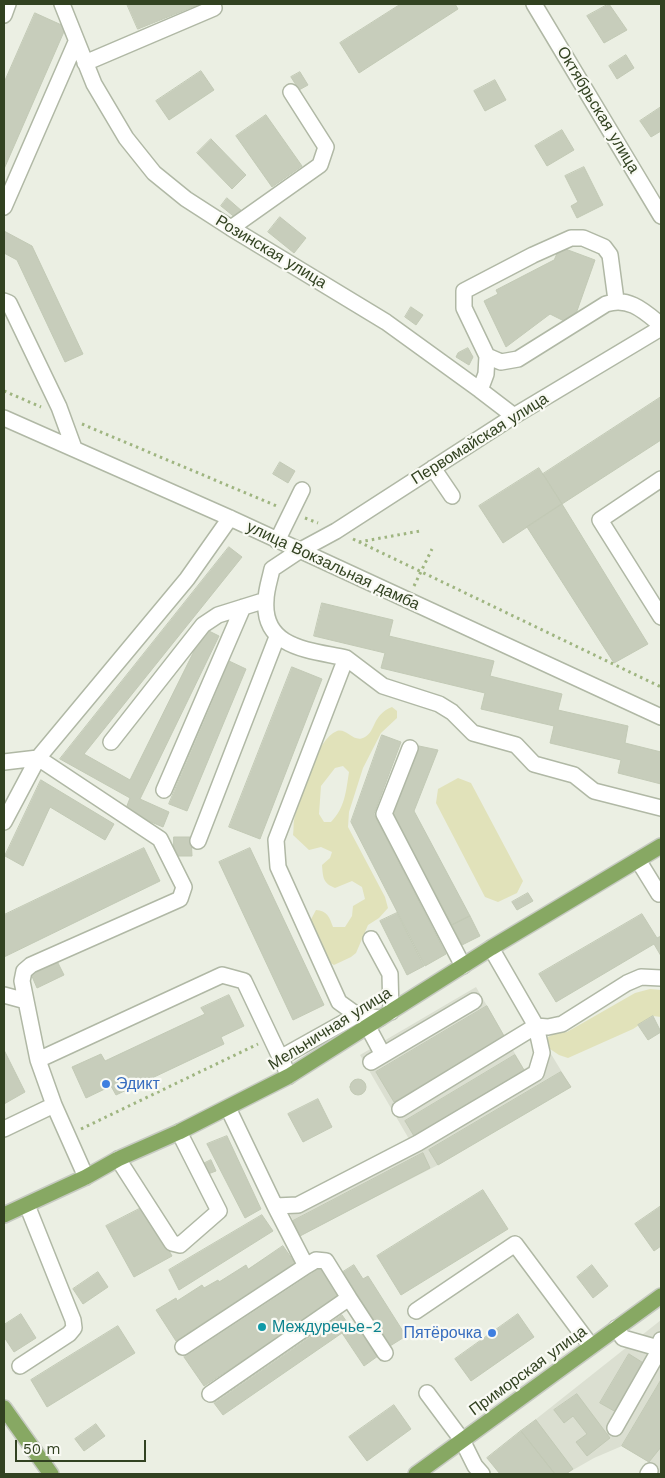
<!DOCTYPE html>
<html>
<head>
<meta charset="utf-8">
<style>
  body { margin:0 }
  #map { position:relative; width:665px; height:1478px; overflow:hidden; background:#ebefe3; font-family:"Work Sans",sans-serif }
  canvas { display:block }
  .frame { position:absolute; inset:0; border:5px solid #324221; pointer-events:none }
  .scale { position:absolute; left:15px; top:1440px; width:131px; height:22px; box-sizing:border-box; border:2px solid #324221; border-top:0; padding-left:6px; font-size:15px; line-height:18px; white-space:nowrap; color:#324221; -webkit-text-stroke:4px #f9faf4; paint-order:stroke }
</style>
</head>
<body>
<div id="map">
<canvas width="665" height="1478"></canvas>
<div class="frame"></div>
<div class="scale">50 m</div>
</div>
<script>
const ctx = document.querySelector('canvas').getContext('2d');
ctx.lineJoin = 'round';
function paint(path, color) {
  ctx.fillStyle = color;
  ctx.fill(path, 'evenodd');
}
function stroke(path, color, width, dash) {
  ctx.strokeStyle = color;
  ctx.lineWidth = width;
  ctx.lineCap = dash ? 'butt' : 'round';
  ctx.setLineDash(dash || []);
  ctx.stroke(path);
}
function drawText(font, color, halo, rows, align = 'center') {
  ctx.font = font + ' "Work Sans",sans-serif';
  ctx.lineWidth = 4.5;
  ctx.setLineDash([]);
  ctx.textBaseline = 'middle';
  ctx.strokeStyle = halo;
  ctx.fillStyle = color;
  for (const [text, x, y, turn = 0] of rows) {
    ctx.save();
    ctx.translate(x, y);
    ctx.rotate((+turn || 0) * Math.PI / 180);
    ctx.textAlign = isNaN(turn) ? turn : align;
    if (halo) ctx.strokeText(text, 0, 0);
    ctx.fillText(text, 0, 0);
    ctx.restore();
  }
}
const built = new Path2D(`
  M476,987L524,1069L551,1054L571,1087L438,1165L300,1236L286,1205L409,1139L360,1055Z
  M661,1320V1474H654L658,1468L622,1446L594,1458L566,1474H555L521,1431Z`);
const green = new Path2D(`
  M392,707L397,711V718L381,733L363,768L349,812L348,827L385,897L388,908L379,918L368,925L356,953L351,957L334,965L327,961L309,923L316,910C327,911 329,916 333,927H345L352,916L353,906L365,899L362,887L352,881L335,888C323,883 323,878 322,865L330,858L332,852L321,847L309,850L293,835C294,829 293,822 295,816C301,795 316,739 337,731C347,728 354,744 365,737C376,731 372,715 392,707ZM343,766L349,772C346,791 345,808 331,822H324L319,814L321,786L335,768Z
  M458,778L471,783L523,881L517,893L498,902L485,897L436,803L438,789Z
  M650,989L661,990V1017L653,1016L633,1029L568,1058L559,1055L547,1047L548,1037L554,1034L567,1032L635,993Z`);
const building = new Path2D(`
  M127,4H200L138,29Z
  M401,4H455L458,9L359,73L340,43Z
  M609,4L627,30L604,43L587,16Z
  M35,13L66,27L4,169V83Z
  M626,55L634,68L617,79L609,66Z
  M201,71L214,90L169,120L156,101Z
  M300,72L308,85L299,90L291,77Z
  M495,80L506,100L485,111L474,91Z
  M661,107V131L651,137L640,121Z
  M266,115L302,166L272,187L236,136Z
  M562,130L574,150L547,166L535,146Z
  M211,139L246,175L232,189L197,153Z
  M584,167L603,205L577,218L571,206L578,202L565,176Z
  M227,198L243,212L237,219L221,206Z
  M280,217L306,238L294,253L268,232Z
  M4,231L32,246L83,354L65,362L17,260L4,253Z
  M560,247L595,260L572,325L550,314L506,347L484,301L498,294L496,290L554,260Z
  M411,307L423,315L416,325L405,317Z
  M468,348L473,357L469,365L456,357L458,353Z
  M661,397V440L562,504L543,474Z
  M280,462L295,471L288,483L273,474Z
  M539,468L562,504L503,543L479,506Z
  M562,504L648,644L614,663L527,527Z
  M229,547L242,557L84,754L130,780L205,629L219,636L140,799L169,812L163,827L125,811L130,798L60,759Z
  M322,603L393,620L389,636L494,661L490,676L562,694L558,710L628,726L625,743L661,752V784L618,773L621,760L550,743L554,726L481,709L485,693L381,668L385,653L314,636Z
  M229,661L246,669L187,811L169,804Z
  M292,667L322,679L260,839L229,827Z
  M382,735L401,742L374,814L446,954L425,966L351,822Z
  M419,746L438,750L414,811L470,916L452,925L393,813Z
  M41,780L114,824L105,840L50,807L23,866L5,856Z
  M174,837H191L192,856H174Z
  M144,848L160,881L4,957V915Z
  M250,848L324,1005L293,1020L219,862Z
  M528,893L533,901L517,910L512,902Z
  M397,913L424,966L407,975L380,921Z
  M642,914L657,938L661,936V956L654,944L556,1002L539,974Z
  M470,916L480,936L462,945L452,925Z
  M57,961L64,975L37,988L31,974Z
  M229,995L244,1026L221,1037L224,1044L116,1095L111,1086L86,1098L72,1067L101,1054L105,1061L205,1014L201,1008Z
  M487,1006L504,1036L394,1102L376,1072Z
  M653,1016L661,1032L648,1040L638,1025Z
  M4,1050L25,1092L4,1104Z
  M515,1055L524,1070L414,1136L405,1121Z
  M561,1072L571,1087L438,1165L429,1150Z
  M350 1087a8 8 0 1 1 16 0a8 8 0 1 1-16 0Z
  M318,1099L332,1127L303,1142L288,1114Z
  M227,1136L261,1209L245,1218L207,1144Z
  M423,1153L430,1168L300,1236L293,1221Z
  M211,1160L216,1171L208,1174L203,1164Z
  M483,1190L508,1229L401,1295L377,1256Z
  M145,1206L172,1256L134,1277L106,1226Z
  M661,1206V1246L654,1251L635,1224Z
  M262,1215L273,1231L179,1290L169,1270Z
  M283,1246L295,1263L176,1341L156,1310L176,1298L177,1301L202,1285L204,1288L218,1280L219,1282L246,1265L248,1269Z
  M354,1265L363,1279L368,1276L406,1336L390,1346L343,1272Z
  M592,1265L608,1286L593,1298L577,1277Z
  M321,1267L340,1297L204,1386L184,1357Z
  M98,1272L108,1287L83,1304L73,1289Z
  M21,1314L36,1338L14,1352L4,1337V1325Z
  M518,1314L534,1337L471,1381L455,1359Z
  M342,1315L351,1328L357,1325L378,1356L364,1366L342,1333L223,1415L214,1403Z
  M118,1326L135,1353L47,1407L31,1380Z
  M629,1354L645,1364L616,1412L600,1403Z
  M661,1380V1447L649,1462L622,1446Z
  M577,1394L610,1438L587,1456L576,1442L587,1434L573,1416L564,1423L554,1410Z
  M394,1405L411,1429L367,1461L349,1437Z
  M536,1420L573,1469L566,1474H555L521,1431Z
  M96,1424L105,1436L84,1451L75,1439Z
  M521,1431L555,1474H500L487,1458Z`);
const path = new Path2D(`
  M4,391L41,407
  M82,424L279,507
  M305,518L318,523
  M353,539L661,687
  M359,542L420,531
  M414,586L432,549
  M81,1129L258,1044`);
const minor = new Path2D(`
  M62,4L94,84L126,138L154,173L186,199L231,228L386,322L480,390L514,416
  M534,4L661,216
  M4,15L8,4
  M85,63L214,8
  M4,207L76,42
  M231,228L320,165L326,147L291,92
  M4,301L9,303L59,407L74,448
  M487,356L501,362L518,359L606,304C629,296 645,312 661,325
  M480,390L486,374L487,356L464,308V291L533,255L571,238H583L604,247L610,255L616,300
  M4,418L230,518L661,717
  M433,468L452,496
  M661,479L600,520L661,617
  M277,541L302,490
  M346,658C311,650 262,649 266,600C266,590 270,579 272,569L299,551L336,531L514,416L661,328
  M111,742L203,625L218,615L266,600
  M410,748L384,814L463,966
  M4,762L38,758L187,579L230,518
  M164,790L243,607
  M4,822L38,758L160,839L184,887L180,899L31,965L24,971L22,981L38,1060
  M198,841L277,637
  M638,860L659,894L661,893
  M371,939L390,974L391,1012
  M491,948L536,1026L548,1027L562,1024L627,983L641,977L661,978
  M4,995L26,1001
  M380,1018L357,1015L339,1002L278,867L276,840L346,658L383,686L439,704L452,712L473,733L516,745L534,764L574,775L594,791L661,808
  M368,1027L383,1055
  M280,1058L357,1015
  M371,1062L474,1001
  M228,1108L275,1206L298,1205L418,1143L536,1073L542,1053L536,1026L400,1109
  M4,1129L54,1105
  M118,1159L172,1243L180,1245L219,1211L179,1132
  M86,1177L54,1105L38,1060L222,975L244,981L289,1076
  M349,1298L385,1353
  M416,1311L515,1244L591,1346
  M616,1328L623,1338L658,1348
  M183,1347L306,1266L275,1206
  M20,1366L69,1334L74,1328L73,1320L27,1205
  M427,1393L462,1440L475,1466L482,1474
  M210,1394L349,1298L326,1261L316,1260L306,1266
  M615,1428L656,1356L661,1340
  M648,1474L650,1471`);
const major = new Path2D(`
  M4,1215L86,1177L118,1159L179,1132L289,1076L491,948L661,846
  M4,1408L51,1474
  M416,1474L661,1296`);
const markers = [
  [106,1084,5,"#3f7fe0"],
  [262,1327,5,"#0f9aa8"],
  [492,1333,5,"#3f7fe0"]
];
const streetNames = [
  ["Октябрьская улица",598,110,59],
  ["Розинская улица",271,252,31],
  ["Первомайская улица",480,439,-32],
  ["улица Вокзальная дамба",333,566,25],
  ["Мельничная улица",330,1029,-32],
  ["Приморская улица",528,1371,-36]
];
const shopNames = [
  ["Эдикт",116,1084],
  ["Пятёрочка",482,1333,"right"]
];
const cultureNames = [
  ["Междуречье-2",272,1327]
];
paint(built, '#dbdfd1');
paint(green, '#e1e2ba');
paint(building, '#c7cdbb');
stroke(building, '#c2c9b5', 1);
stroke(minor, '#b0b8a5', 18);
stroke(major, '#c6cac1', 18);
stroke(path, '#9fb580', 3, [2.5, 4]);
stroke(minor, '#fff', 15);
stroke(major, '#87a863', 15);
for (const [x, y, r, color] of markers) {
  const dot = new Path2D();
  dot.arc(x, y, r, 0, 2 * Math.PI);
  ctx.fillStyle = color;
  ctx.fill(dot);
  stroke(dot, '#f9faf4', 2);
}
drawText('16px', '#324221', '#f9faf4', streetNames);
drawText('16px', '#366cbe', '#f9faf4', shopNames, 'left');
drawText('16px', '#0d838f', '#f9faf4', cultureNames, 'left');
</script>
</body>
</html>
